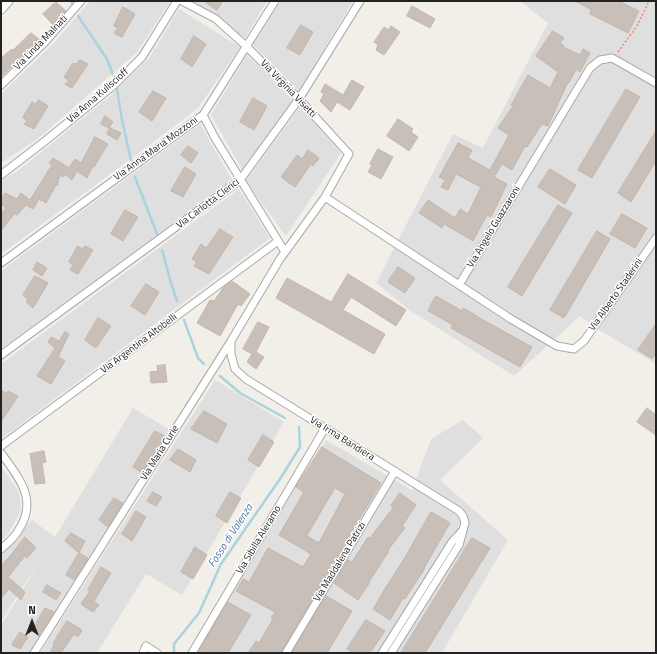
<!DOCTYPE html>
<html>
<head>
<meta charset="utf-8">
<style>
  body { margin:0 }
  #map { position:relative; width:657px; height:654px; overflow:hidden; background:#f2efe9; font-family:"Titillium Web",sans-serif }
  canvas { display:block }
  .frame { position:absolute; inset:0; border:2px solid #222; pointer-events:none }
  .north { position:absolute; left:12px; top:602px; width:40px; height:40px; -webkit-text-stroke:3px #fff; paint-order:stroke; rotate:0deg; font-size:11px; font-weight:700; line-height:16px; text-align:center; color:#222 }
  .north::after { content:''; display:block; margin:auto; width:14px; height:18px; background:#222; clip-path:polygon(50% 0,100% 100%,50% 72%,0 100%) }
</style>
</head>
<body>
<div id="map">
<canvas width="657" height="654"></canvas>
<div class="frame"></div>
<div class="north">N</div>
</div>
<script>
const ctx = document.querySelector('canvas').getContext('2d');
ctx.lineJoin = 'round';
function paint(path, color) {
  ctx.fillStyle = color;
  ctx.fill(path, 'evenodd');
}
function stroke(path, color, width, dash) {
  ctx.strokeStyle = color;
  ctx.lineWidth = width;
  ctx.lineCap = dash ? 'butt' : 'round';
  ctx.setLineDash(dash || []);
  ctx.stroke(path);
}
function drawText(font, color, halo, rows, align = 'center') {
  ctx.font = font + ' "Titillium Web",sans-serif';
  ctx.lineWidth = 3;
  ctx.setLineDash([]);
  ctx.textBaseline = 'middle';
  ctx.strokeStyle = halo;
  ctx.fillStyle = color;
  for (const [text, x, y, turn = 0] of rows) {
    ctx.save();
    ctx.translate(x, y);
    ctx.rotate((+turn || 0) * Math.PI / 180);
    ctx.textAlign = isNaN(turn) ? turn : align;
    if (halo) ctx.strokeText(text, 0, 0);
    ctx.fillText(text, 0, 0);
    ctx.restore();
  }
}
const residential = new Path2D(`
  M90,1L170,2L137,52L40,137L1,163V94L54,43Z
  M191,1H267L245,38Z
  M281,1H353L299,91L253,45Z
  M522,1H656V364L601,331L580,316L514,376L411,311L376,283L453,134L483,148L548,23L521,2Z
  M179,9L240,47L198,108L116,170L1,254V181L19,170L110,96L149,58Z
  M247,55L293,100L242,169L211,115Z
  M300,107L341,153L286,236L246,181Z
  M200,124L232,180L1,349V271Z
  M239,189L270,238L1,439V364Z
  M215,380L284,422L182,595L146,574L97,653H40Z
  M133,408L169,429L29,653H1V626L42,558L1,621V554L32,520L55,537Z
  M463,420L483,438L440,480L508,540L442,653H188L326,440L412,490L431,439Z
  M1,466L19,492L21,510L8,534L1,541Z`);
const stream = new Path2D(`
  M71,1L73,6
  M78,16L107,59L113,75
  M117,89L122,120L131,160
  M135,177L157,234
  M162,250L171,283L177,301
  M184,320L198,358L204,364
  M220,376L240,393L285,418
  M174,653V644L199,613L221,564L280,479L300,447L299,427`);
const building = new Path2D(`
  M204,1H223L217,10Z
  M575,1H618L639,11L628,33L590,14L591,10Z
  M56,2L66,11L53,25L43,14Z
  M412,6L435,19L430,28L407,16Z
  M123,7L135,14L122,37L114,33L118,28L114,26Z
  M301,25L313,32L300,55L287,48Z
  M391,26L400,32L384,55L376,50L378,45L374,42L384,27L389,30Z
  M553,31L564,38L560,43L564,46L563,47L580,55L583,49L590,53L580,72L576,69L569,83L568,82L548,126L542,124L527,147L525,146L512,170L502,164L494,177L507,184L491,217L487,215L473,241L444,224L442,228L419,213L428,200L455,218L460,209L468,214L481,187L456,174L448,190L441,187L445,180L439,177L458,143L472,150L468,158L490,170L509,135L498,128L513,106L511,105L528,75L550,88L558,72L536,56Z
  M31,33L40,40L1,77V58L12,49L13,50Z
  M194,36L206,44L192,67L181,59Z
  M80,60L88,64L72,88L65,84L69,81L64,77L73,63L76,64Z
  M352,80L364,87L350,110L337,102L331,112L320,101L324,94L321,92L325,84L343,95Z
  M626,89L640,97L592,178L578,170Z
  M153,91L166,98L152,121L139,112Z
  M253,98L267,106L254,130L240,122Z
  M39,100L48,106L34,129L24,124L27,122L23,117L32,102L35,104Z
  M105,116L113,122L109,128L101,124Z
  M398,119L413,129L411,132L418,137L409,151L387,136Z
  M110,128L121,133L117,140L107,134Z
  M656,131V161L631,202L618,193Z
  M95,137L108,144L94,167L93,166L87,178L77,171L72,180L65,174L63,177L60,175L57,186L56,185L46,203L42,200L41,201L39,199L33,209L26,205L17,215L15,214L10,219L1,231V213L6,208L1,204V199L5,193L17,199L21,193L30,200L52,165L49,163L53,158L69,168L75,159L81,163Z
  M188,146L198,153L191,163L181,155Z
  M378,149L393,157L381,179L368,172L372,165L370,164Z
  M308,150L319,158L313,166L311,164L295,187L281,177L297,155L302,159Z
  M185,167L196,174L183,197L171,191Z
  M550,169L576,185L565,204L538,187Z
  M558,205L572,213L522,296L508,287Z
  M125,210L138,217L123,241L111,234Z
  M622,214L647,228L635,248L610,234Z
  M220,229L233,237L209,274L194,266L197,262L192,259L201,244L206,248Z
  M597,231L610,239L564,318L550,310Z
  M78,246L82,249L85,246L93,250L78,274L70,270L73,265L69,262Z
  M37,262L47,268L42,276L33,270Z
  M398,267L415,278L405,293L388,282Z
  M348,274L406,310L396,326L351,297L343,310L385,334L374,354L276,298L287,278L331,302Z
  M35,276L48,283L33,308L26,302L28,300L23,295Z
  M232,281L250,294L241,306L238,304L220,336L197,323L210,300L214,301L224,287Z
  M146,284L159,292L145,315L131,306Z
  M436,296L462,311L463,308L477,316H476L532,347L520,367L451,328L453,325L428,311Z
  M98,318L111,326L96,348L85,340Z
  M258,322L269,327L256,352L264,357L256,369L247,362L252,354L243,349Z
  M656,324V353L652,359L638,350Z
  M65,332L69,334L58,357L65,361L51,384L37,376L55,348L48,342L51,337L59,341Z
  M165,365L167,382L151,383L150,372L158,371L157,366Z
  M1,390L7,394L8,391L18,396L1,422Z
  M647,408L656,415V435L637,422Z
  M204,411L227,424L217,443L191,429Z
  M155,431L165,436L142,473L133,467Z
  M263,435L274,442L259,467L248,460Z
  M322,447L381,483L353,529L339,555L282,650L281,653H248L256,641L259,643L273,619L271,618L275,612L236,591L243,579L249,582L268,548L303,567L311,554L279,535L304,492L296,487ZM335,488L345,494L319,543L307,536Z
  M178,449L196,460L190,472L170,460Z
  M44,451L46,462L42,463L45,483L35,484L30,454Z
  M153,492L162,497L156,506L147,501Z
  M230,492L241,498L227,523L216,516Z
  M400,493L416,505L402,526L405,528L388,550L389,551L369,582H370L358,600L334,583L348,560L352,562L368,537L370,538L393,508L391,506Z
  M114,498L123,503L108,527L99,520Z
  M136,511L146,517L132,541L122,534Z
  M431,512L450,523L424,568H425L405,599L403,598L390,620L373,609L383,592L407,554Z
  M71,533L85,541L79,553L65,541Z
  M25,537L36,548L27,558L25,556L8,577L25,592L21,600L9,589L1,598V566L11,555Z
  M472,538L490,548L425,653H401Z
  M195,547L207,555L193,579L181,572Z
  M79,553L88,558L74,580L66,575Z
  M101,567L111,573L94,601L99,605L93,612L81,604L90,591L88,590Z
  M47,585L61,593L56,600L43,592Z
  M326,596L352,611L327,653H292Z
  M228,602L251,615L228,653H198Z
  M45,608L54,612L39,635L32,631Z
  M366,620L385,631L370,653H353L347,649Z
  M67,621L82,630L78,637L74,634L61,653H50L54,645L53,644Z
  M20,632L28,637L20,649L12,645Z`);
const path = new Path2D(`
  M618,52L637,26L649,1`);
const minor = new Path2D(`
  M182,1L216,19L246,46L299,99L349,154L325,197L511,319L557,346L574,349L584,341L656,238
  M1,85L45,42L81,1
  M203,115L215,138L285,252
  M1,175L45,141L114,85L142,57L177,1
  M1,263L203,115L275,1
  M459,285L590,68L600,60L612,58L621,63L656,83
  M231,341V354L235,369L246,379L459,511L463,516L465,523L459,545L391,653
  M1,355L240,180L299,99L360,1
  M1,446L278,241
  M1,453C19,478 39,500 18,531C14,538 7,544 1,549
  M34,653L231,341L280,259L325,197
  M143,653L146,646L157,653
  M192,653L325,428
  M286,653L395,471
  M382,653L452,542L462,531`);
const tertiary = new Path2D(`
  M1,9L8,1`);
const streetNames = [
  ["Via Linda Malnati",41,43,-46],
  ["Via Virginia Visetti",288,89,46],
  ["Via Anna Kuliscioff",98,96,-41],
  ["Via Anna Maria Mozzoni",156,149,-36],
  ["Via Carlotta Clerici",208,204,-37],
  ["Via Angelo Guazzaroni",494,227,-59],
  ["Via Alberto Staderini",616,295,-55],
  ["Via Argentina Altobelli",139,344,-37],
  ["Via Irma Bandiera",342,439,32],
  ["Via Maria Curie",160,453,-58],
  ["Via Sibilla Aleramo",259,540,-59],
  ["Via Maddalena Patrizi",340,562,-59]
];
const waterNames = [
  ["Fosso di Valenza",231,536,-57]
];
paint(residential, '#e0dfdf');
stroke(stream, '#aad3df', 2.5);
paint(building, '#c7bfb8');
stroke(building, '#c4b6ab', 1);
stroke(minor, '#a9a9a9', 9);
stroke(tertiary, '#a9a9a9', 11);
stroke(path, '#fa8072', 1.5, [2, 2]);
stroke(minor, '#fff', 7);
stroke(tertiary, '#fff', 9);
drawText('10px', '#222', '#fff', streetNames);
drawText('italic 11px', '#4a7aab', '#fff', waterNames);
</script>
</body>
</html>
